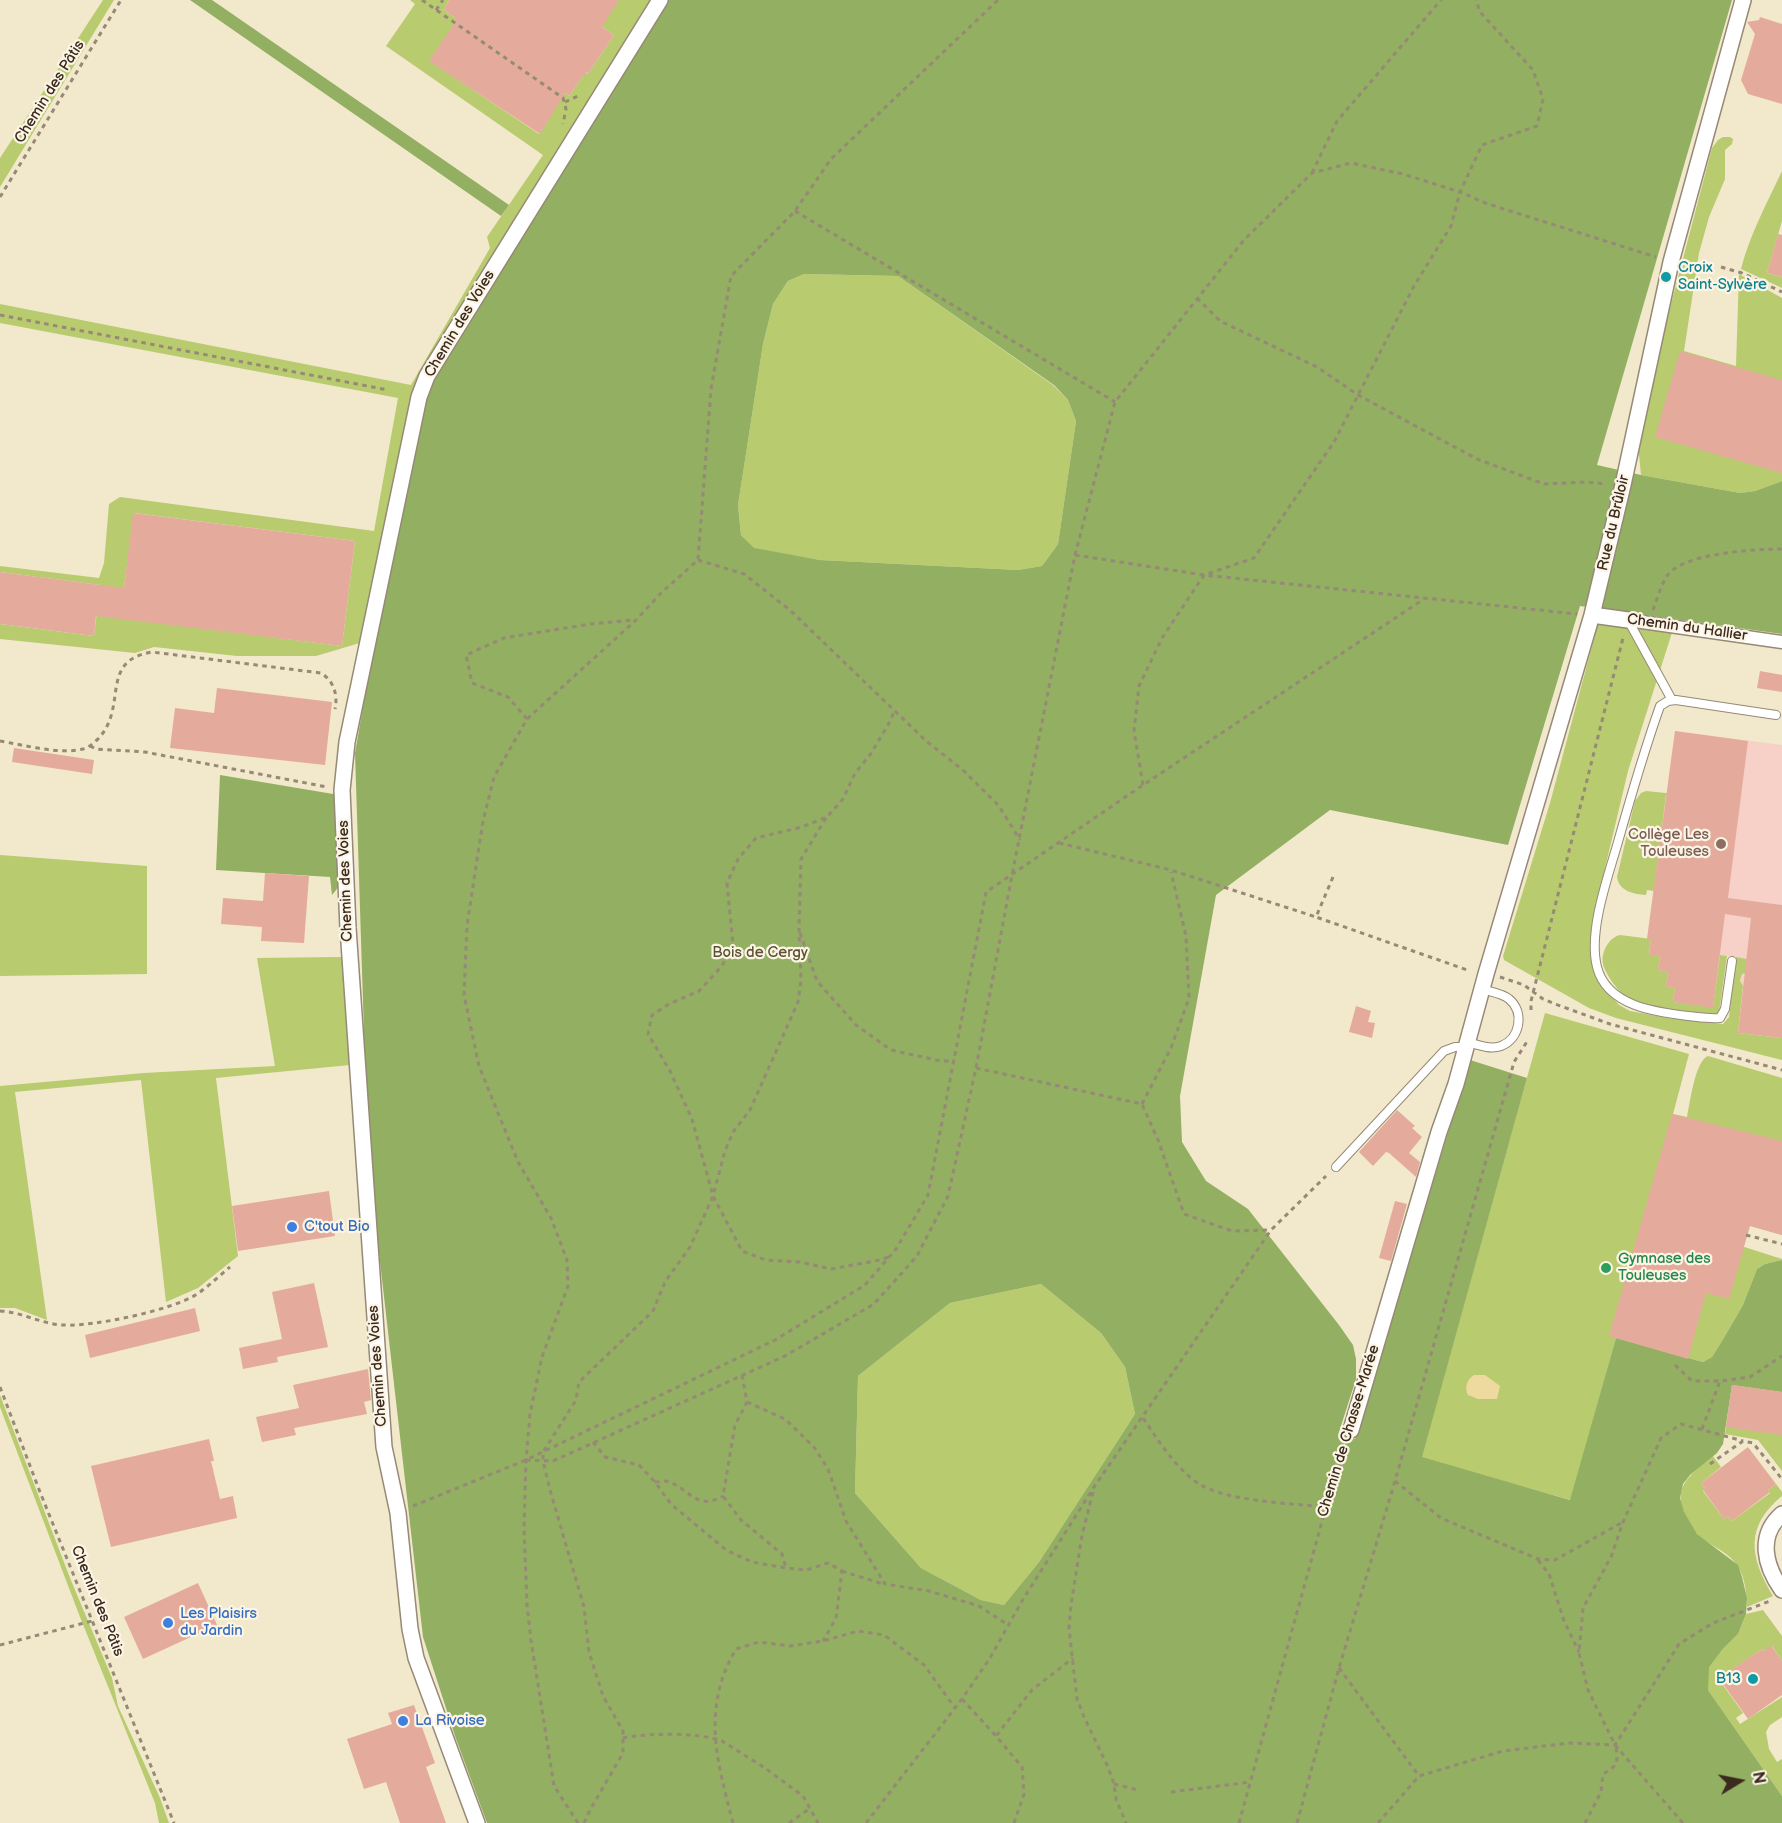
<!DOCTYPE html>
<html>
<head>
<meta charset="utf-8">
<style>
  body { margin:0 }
  #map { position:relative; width:1782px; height:1823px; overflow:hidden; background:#f2e8cc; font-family:"Balsamiq Sans",sans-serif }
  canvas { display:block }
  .north { position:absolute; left:1710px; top:1751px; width:60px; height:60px; -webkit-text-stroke:4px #fcf5e5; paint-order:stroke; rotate:80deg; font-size:16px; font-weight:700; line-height:24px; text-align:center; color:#3b2a1e }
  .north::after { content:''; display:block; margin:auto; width:21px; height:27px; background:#3b2a1e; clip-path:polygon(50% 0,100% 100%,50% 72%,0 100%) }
</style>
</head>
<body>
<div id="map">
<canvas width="1782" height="1823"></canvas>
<div class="north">N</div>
</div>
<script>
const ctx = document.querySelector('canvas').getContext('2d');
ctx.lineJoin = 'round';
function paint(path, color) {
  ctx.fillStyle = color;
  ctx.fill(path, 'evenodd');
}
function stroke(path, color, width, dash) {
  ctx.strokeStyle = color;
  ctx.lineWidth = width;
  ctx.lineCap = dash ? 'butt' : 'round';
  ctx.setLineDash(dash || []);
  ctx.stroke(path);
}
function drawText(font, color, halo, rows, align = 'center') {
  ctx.font = font + ' "Balsamiq Sans",sans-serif';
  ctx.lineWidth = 4.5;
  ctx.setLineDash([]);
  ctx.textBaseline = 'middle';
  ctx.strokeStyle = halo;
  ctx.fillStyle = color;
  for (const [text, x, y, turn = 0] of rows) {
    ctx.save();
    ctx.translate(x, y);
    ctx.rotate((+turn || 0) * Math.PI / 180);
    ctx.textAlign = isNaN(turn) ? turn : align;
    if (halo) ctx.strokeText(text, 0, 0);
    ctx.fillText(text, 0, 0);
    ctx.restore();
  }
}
const built = new Path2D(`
  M1675,731L1782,745V1038L1738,1033L1743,987L1740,982L1747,959L1720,955L1713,1008L1673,1002L1649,955L1647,939L1666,795L1687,783L1668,781Z`);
const green = new Path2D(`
  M103,0H114L0,187V158Z
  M410,0H449L444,10L569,96L583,76L477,0L588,74L614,35L562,0H655L363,642L316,656H237L154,647L135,653L0,639V624L94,636L100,585L0,572V566L99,578L104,563L109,504L120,497L374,531L398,398L0,323V304L411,385L490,248L487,237L543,155L386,46L415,4ZM430,61L548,120V121L539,134ZM134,513L355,541L342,646L120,618Z
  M1723,137H1730L1733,139L1732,144L1725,150V179L1709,217L1699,253L1684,351L1736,366L1739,274L1782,298V481L1755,491L1740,493L1641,475L1637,434L1712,148L1718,140Z
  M1782,171V221L1767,273L1782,277V288L1741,269C1750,234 1767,203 1782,171Z
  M804,274L898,276L1053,385L1068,400L1076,421L1058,544L1042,566L1018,570L820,560L754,549L741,535L738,505L763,344L773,304L788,281Z
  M1602,609L1676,620L1628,771L1596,906L1591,946L1593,966L1599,981L1619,1005L1630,1011L1668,1018L1723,1024L1729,1017L1736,957L1747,959L1746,973L1742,974L1740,981L1743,986L1738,1033L1782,1038V1060L1616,1018L1589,1008L1504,960L1503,956L1550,803Z
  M1646,791L1685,795H1666L1654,891L1647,890L1646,895C1633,894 1619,891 1617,877L1635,801L1641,793Z
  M0,855L147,866V974L0,976Z
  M1620,935L1651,939L1649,954L1660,956L1658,970L1668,972L1666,986L1675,988L1673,1002L1713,1007L1720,955L1727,956L1719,1013L1716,1014C1695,1012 1644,1009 1628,998C1620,993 1614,985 1609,977C1605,970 1601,963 1603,955C1605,946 1611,937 1620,935Z
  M342,957L350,1065L216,1078L238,1256L198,1288L166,1302L141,1080L15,1092L47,1320L15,1308H0V1086L144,1073L275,1066L257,958Z
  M1545,1013L1689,1054L1673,1114L1687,1117C1690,1103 1695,1061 1708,1056L1782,1078V1235L1744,1224L1738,1245L1782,1259V1260L1765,1264L1757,1269L1743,1305L1722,1341L1712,1357L1703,1362L1616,1338L1571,1500L1421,1458Z
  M1041,1284L1101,1333L1125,1367L1135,1414L1039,1562L1004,1605L981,1600L921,1568L855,1493L858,1376L950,1303Z
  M1732,1385L1782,1392V1471L1758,1440L1725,1434Z
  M0,1395L70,1578L112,1678L118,1706L160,1798L169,1823H159L155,1803L80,1617L0,1407Z
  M1713,1456L1721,1467L1701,1483L1705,1488L1703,1491L1724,1519L1728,1516L1732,1521L1770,1493L1768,1490L1776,1484L1782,1492V1496C1744,1527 1750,1558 1773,1596L1747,1607C1747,1595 1745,1577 1738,1567C1730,1552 1710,1546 1698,1535C1694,1531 1691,1524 1688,1520C1669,1488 1690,1475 1713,1456Z
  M1763,1610L1782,1636V1661L1772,1646L1764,1651L1762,1649L1723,1676L1726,1682L1723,1685L1743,1713L1736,1718L1740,1724L1782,1697V1717L1770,1725L1766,1732L1769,1749L1777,1762L1782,1759V1796L1708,1690V1667L1722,1650L1738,1634L1746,1614Z`);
const forest = new Path2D(`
  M190,0H212L509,205L501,216Z
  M661,0H1732L1597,465L1641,475L1740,493L1755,491L1782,481V634L1580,606L1508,845L1330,810L1216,895L1180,1096L1182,1142L1206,1181L1248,1209L1339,1325L1353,1345L1356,1359V1379L1339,1432L1355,1439L1470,1060L1527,1078L1422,1457L1570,1500L1616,1338L1703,1362L1712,1357L1722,1341L1743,1305L1757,1269L1765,1264L1782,1260V1392L1732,1385L1723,1444L1717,1453L1690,1475L1683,1484L1680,1498L1684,1512L1697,1534L1738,1565L1742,1577L1747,1598L1746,1614L1738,1634L1722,1650L1709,1667L1708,1690L1782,1796V1823H487L455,1736L423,1637L368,1157L355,753L415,409ZM804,274L898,276L1054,385L1068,400L1076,421L1058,544L1042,566L1018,570L820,560L754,548L741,535L738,505L763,344L773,304L788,281ZM1041,1284L1101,1333L1125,1367L1135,1414L1039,1562L1004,1605L981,1600L921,1568L855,1493L858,1376L950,1303Z
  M220,775L339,795L340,885L332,895L330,877L216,870Z`);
const sand = new Path2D(`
  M1474,1375H1485L1500,1386L1497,1399H1478L1468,1395C1464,1388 1467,1379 1474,1375Z`);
const building = new Path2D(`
  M449,0H619L602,27L614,35L588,74L586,72L569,96L565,93L540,134L429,61L457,19L444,10Z
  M1760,17L1782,24V104L1748,94L1741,80L1755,34L1747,22L1759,20Z
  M1778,234L1782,235V277L1767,273Z
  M1680,351L1782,380V473L1655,437Z
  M133,513L355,541L342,646L96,616L94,636L0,624V572L124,588Z
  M1760,671L1782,675V692L1757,688Z
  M217,688L332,702L325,765L170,748L175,708L214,713Z
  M1675,731L1748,741L1728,898L1782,905V1038L1738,1033L1751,918L1725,914L1713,1008L1673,1002L1675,988L1666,986L1668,972L1658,970L1660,956L1649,955L1651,939H1647Z
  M14,748L94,760L92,774L12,762Z
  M265,873L309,876L304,943L261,941L262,927L221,924L223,898L263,901Z
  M1356,1006L1371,1011L1368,1022L1375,1023L1372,1038L1349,1032Z
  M1397,1110L1415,1126L1412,1128L1422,1137L1409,1153L1420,1162L1416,1177L1389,1153L1386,1152L1373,1166L1359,1152Z
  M1672,1114L1782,1141V1235L1750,1226L1729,1299L1706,1293L1688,1359L1609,1336Z
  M329,1191L335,1236L238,1251L232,1206Z
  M1395,1201L1407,1204L1391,1261L1379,1258Z
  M314,1283L328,1347L277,1357L278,1362L243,1369L239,1348L282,1339L272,1292Z
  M195,1308L200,1331L90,1358L85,1335Z
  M368,1369L371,1400L364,1402L367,1414L294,1428L296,1435L262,1442L256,1417L299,1408L293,1385Z
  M1732,1385L1782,1392V1435L1726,1427Z
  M209,1439L214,1461H211L220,1499L233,1496L237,1518L111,1547L91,1466Z
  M1748,1447L1776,1484L1768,1490L1770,1492L1732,1521L1728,1516L1724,1519L1703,1490L1705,1488L1701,1483Z
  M198,1583L217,1625L143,1659L124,1617Z
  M1771,1645L1782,1661V1695L1748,1719L1723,1684L1726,1682L1722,1676L1762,1649L1764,1651Z
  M414,1705L435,1763L426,1767L446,1823H400L386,1782L364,1789L347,1739L392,1724L388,1713Z`);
const path = new Path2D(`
  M422,0L563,98L566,109L563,124
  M436,10L443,0
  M565,102L580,95
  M1312,173L1337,121L1441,0
  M0,197L121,0
  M795,211L1115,402
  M1721,267L1742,273L1782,292
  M1197,298L1220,321L1317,367L1358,395L1477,459L1544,484L1587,482L1606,484
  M0,315L388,390
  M1075,555L1204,575L1577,614
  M698,560L744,574L791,611L925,740L964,771L999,806L1020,840
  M1653,610C1657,599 1661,585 1667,576C1682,553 1756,549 1782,549
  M527,719L508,697L472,683L466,655L504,638L590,624L634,620
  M0,741C24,745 60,755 83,749C89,748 93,743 98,739C129,706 98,661 152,652L321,673C334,681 338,695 335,709
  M90,746L96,749L145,752L327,787
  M1143,785L1134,731L1139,686L1162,638L1204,575L1254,558L1334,442L1414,286L1451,226L1460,192L1482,145L1537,126L1543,99L1533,70L1480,12L1476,0
  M826,818L801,859L799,928L801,980L798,1002L750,1110L733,1132L725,1151L713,1196L742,1251L766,1260L800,1262L831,1269L880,1260L889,1257
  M1059,843L1171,870L1316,917
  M1333,877L1316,917L1470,971
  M800,933L817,981L856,1025L891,1050L941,1061H955
  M1500,977L1524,985L1543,999L1555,1004L1610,1024L1782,1070
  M1531,1010V1001L1623,638
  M976,1068L1142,1104L1158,1140L1184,1214L1232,1231L1271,1230
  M1142,1104L1171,1048L1189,998L1186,936L1171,872
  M1746,1235L1782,1244
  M0,1311C22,1312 41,1324 63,1325C93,1327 173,1310 197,1294C209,1286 219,1276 230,1267
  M1675,1365L1692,1381H1720L1750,1377L1782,1356
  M742,1375L747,1402L735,1425L723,1496L741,1520L782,1554L786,1568
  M0,1387L40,1492L174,1823
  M747,1402L785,1419L814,1447L828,1469L846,1521L885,1584L929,1591L979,1606L1008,1625
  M1143,1418C1158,1440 1171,1461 1192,1479C1219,1502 1290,1503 1326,1507
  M1702,1429L1720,1381
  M593,1442L605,1457L639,1465L655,1482L671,1504L726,1550L752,1562L786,1568L806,1570L828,1563L842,1571L836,1618L823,1641
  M526,1460L553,1461L785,1356L874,1304L917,1256L948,1196L976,1068L1012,875L1075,555L1115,402L1244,240L1312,173L1351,163L1403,174L1460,192L1488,204L1656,257
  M1710,1464L1743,1441L1753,1443L1782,1479
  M1395,1481L1441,1518L1538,1559L1555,1560L1623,1522
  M655,1482C659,1482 662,1481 665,1481C686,1484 696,1513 723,1496
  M1093,1492L1082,1535L1071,1605L1069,1628L1077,1699L1084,1717L1108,1767L1114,1784L1116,1799L1126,1823
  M413,1506L526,1460L775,1340L865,1285L896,1249L928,1195L986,892L1143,785L1424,599
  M1538,1560L1549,1574L1564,1621L1579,1652
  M842,1571L883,1584
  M0,1645L92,1621
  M1339,1668L1419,1776
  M962,1699L996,1736
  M623,1738C649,1733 697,1732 722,1741L765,1768L803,1796L818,1823
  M1114,1784L1138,1790
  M1171,1792L1251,1782
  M578,1823L554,1786L531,1640L527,1605L524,1528L526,1460L530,1414L542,1357L568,1286L567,1260L551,1218L518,1162L479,1066L464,995L467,925L483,821L494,777L527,719L636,620L662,592L698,560L711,389L731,276L795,211L831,159L998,0
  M584,1823L590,1810L623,1753V1731L603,1696L589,1652L584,1607L550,1490L543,1461V1452L576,1400L579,1382L653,1311L665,1282L690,1247L713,1196L692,1119L670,1071L648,1034L652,1015L669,1004L699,991L722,966L733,945L727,883L738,859L756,838L802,827L827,817L843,799L855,773L870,755L888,725L895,710
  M733,1823C717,1761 701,1709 736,1649L759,1642L790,1646L823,1641L858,1631L884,1635L924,1665L955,1708
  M789,1823L809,1809
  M866,1823L962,1699L990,1658L1022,1601L1094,1487L1271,1230L1326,1176
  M1014,1823L1024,1794L1022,1767L996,1736L1032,1690L1073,1658
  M1239,1823L1326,1507L1346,1446
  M1297,1823L1339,1668L1395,1481L1514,1062L1528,1040
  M1378,1823L1419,1776L1503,1751L1569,1743L1615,1745L1679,1644L1713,1623L1770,1601
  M1585,1823L1601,1792L1603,1774C1618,1765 1618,1764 1616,1747
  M1683,1823L1615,1745L1588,1690L1579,1653L1583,1608L1611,1557L1623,1522L1661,1438L1681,1424L1743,1441`);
const service = new Path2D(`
  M1628,620L1672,700
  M1732,961L1725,1009L1720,1018C1709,1019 1698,1017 1688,1016C1655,1012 1607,1006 1597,967C1588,931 1608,877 1618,842C1631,796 1644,751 1660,706L1668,701L1676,700L1776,715
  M1468,1042C1478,1045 1490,1050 1501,1046C1520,1039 1525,1012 1509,999C1502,993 1491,992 1482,989
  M1336,1167L1444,1051L1455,1047H1467`);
const pedestrian = new Path2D(`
  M1628,620L1782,642`);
const minor = new Path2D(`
  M1592,615L1628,620
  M1351,1430L1439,1132L1456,1084L1486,974L1592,615L1623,485L1671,262L1743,0
  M1782,1514C1757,1536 1765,1566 1782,1590
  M477,1823L416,1658L410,1629L398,1513L384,1447L348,928L342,790L347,742L419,397L427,376L660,0`);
const markers = [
  [1666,277,6,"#0f9aa8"],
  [1721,844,6,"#8d6e63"],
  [292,1227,6,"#3f7fe0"],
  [1606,1268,6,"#2e9e5b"],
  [168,1623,6,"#3f7fe0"],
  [1753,1679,6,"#0f9aa8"],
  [403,1721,6,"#3f7fe0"]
];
const streetNames = [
  ["Chemin des Pâtis",50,92,-58],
  ["Chemin des Voies",460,324,-59],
  ["Rue du Brûloir",1614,523,-77],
  ["Chemin du Hallier",1687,628,8],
  ["Chemin des Voies",346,881,-92],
  ["Chemin des Voies",378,1366,-94],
  ["Chemin de Chasse-Marée",1349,1431,-73],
  ["Chemin des Pâtis",97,1601,68]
];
const cultureNames = [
  ["Croix",1678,268],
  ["Saint-Sylvère",1678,285],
  ["B13",1741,1679,"right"]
];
const educationNames = [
  ["Collège Les",1709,835],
  ["Touleuses",1709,852]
];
const parkNames = [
  ["Bois de Cergy",760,953]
];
const shopNames = [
  ["C'tout Bio",304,1227],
  ["Les Plaisirs",180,1614],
  ["du Jardin",180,1631],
  ["La Rivoise",415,1721]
];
const leisureNames = [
  ["Gymnase des",1618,1259],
  ["Touleuses",1618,1276]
];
paint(built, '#f7d1c8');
paint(green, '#b8cb6f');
paint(forest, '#92af62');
paint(sand, '#eeda9e');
paint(building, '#e4ab9c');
stroke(service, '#968975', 10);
stroke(pedestrian, '#968975', 15);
stroke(minor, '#968975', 18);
stroke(path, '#968975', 3, [4.5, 4.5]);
stroke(service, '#fff', 8);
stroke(pedestrian, '#fff', 12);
stroke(minor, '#fff', 15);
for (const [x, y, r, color] of markers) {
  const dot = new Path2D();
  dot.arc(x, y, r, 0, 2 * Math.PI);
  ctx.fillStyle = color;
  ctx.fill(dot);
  stroke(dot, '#fcf5e5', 2);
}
drawText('15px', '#3b2a1e', '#fcf5e5', streetNames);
drawText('15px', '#0d838f', '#fcf5e5', cultureNames, 'left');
drawText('15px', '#785e54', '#fcf5e5', educationNames, 'right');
drawText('15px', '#5a5232', '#fcf5e5', parkNames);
drawText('15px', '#366cbe', '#fcf5e5', shopNames, 'left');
drawText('15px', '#27864d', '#fcf5e5', leisureNames, 'left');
</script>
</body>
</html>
